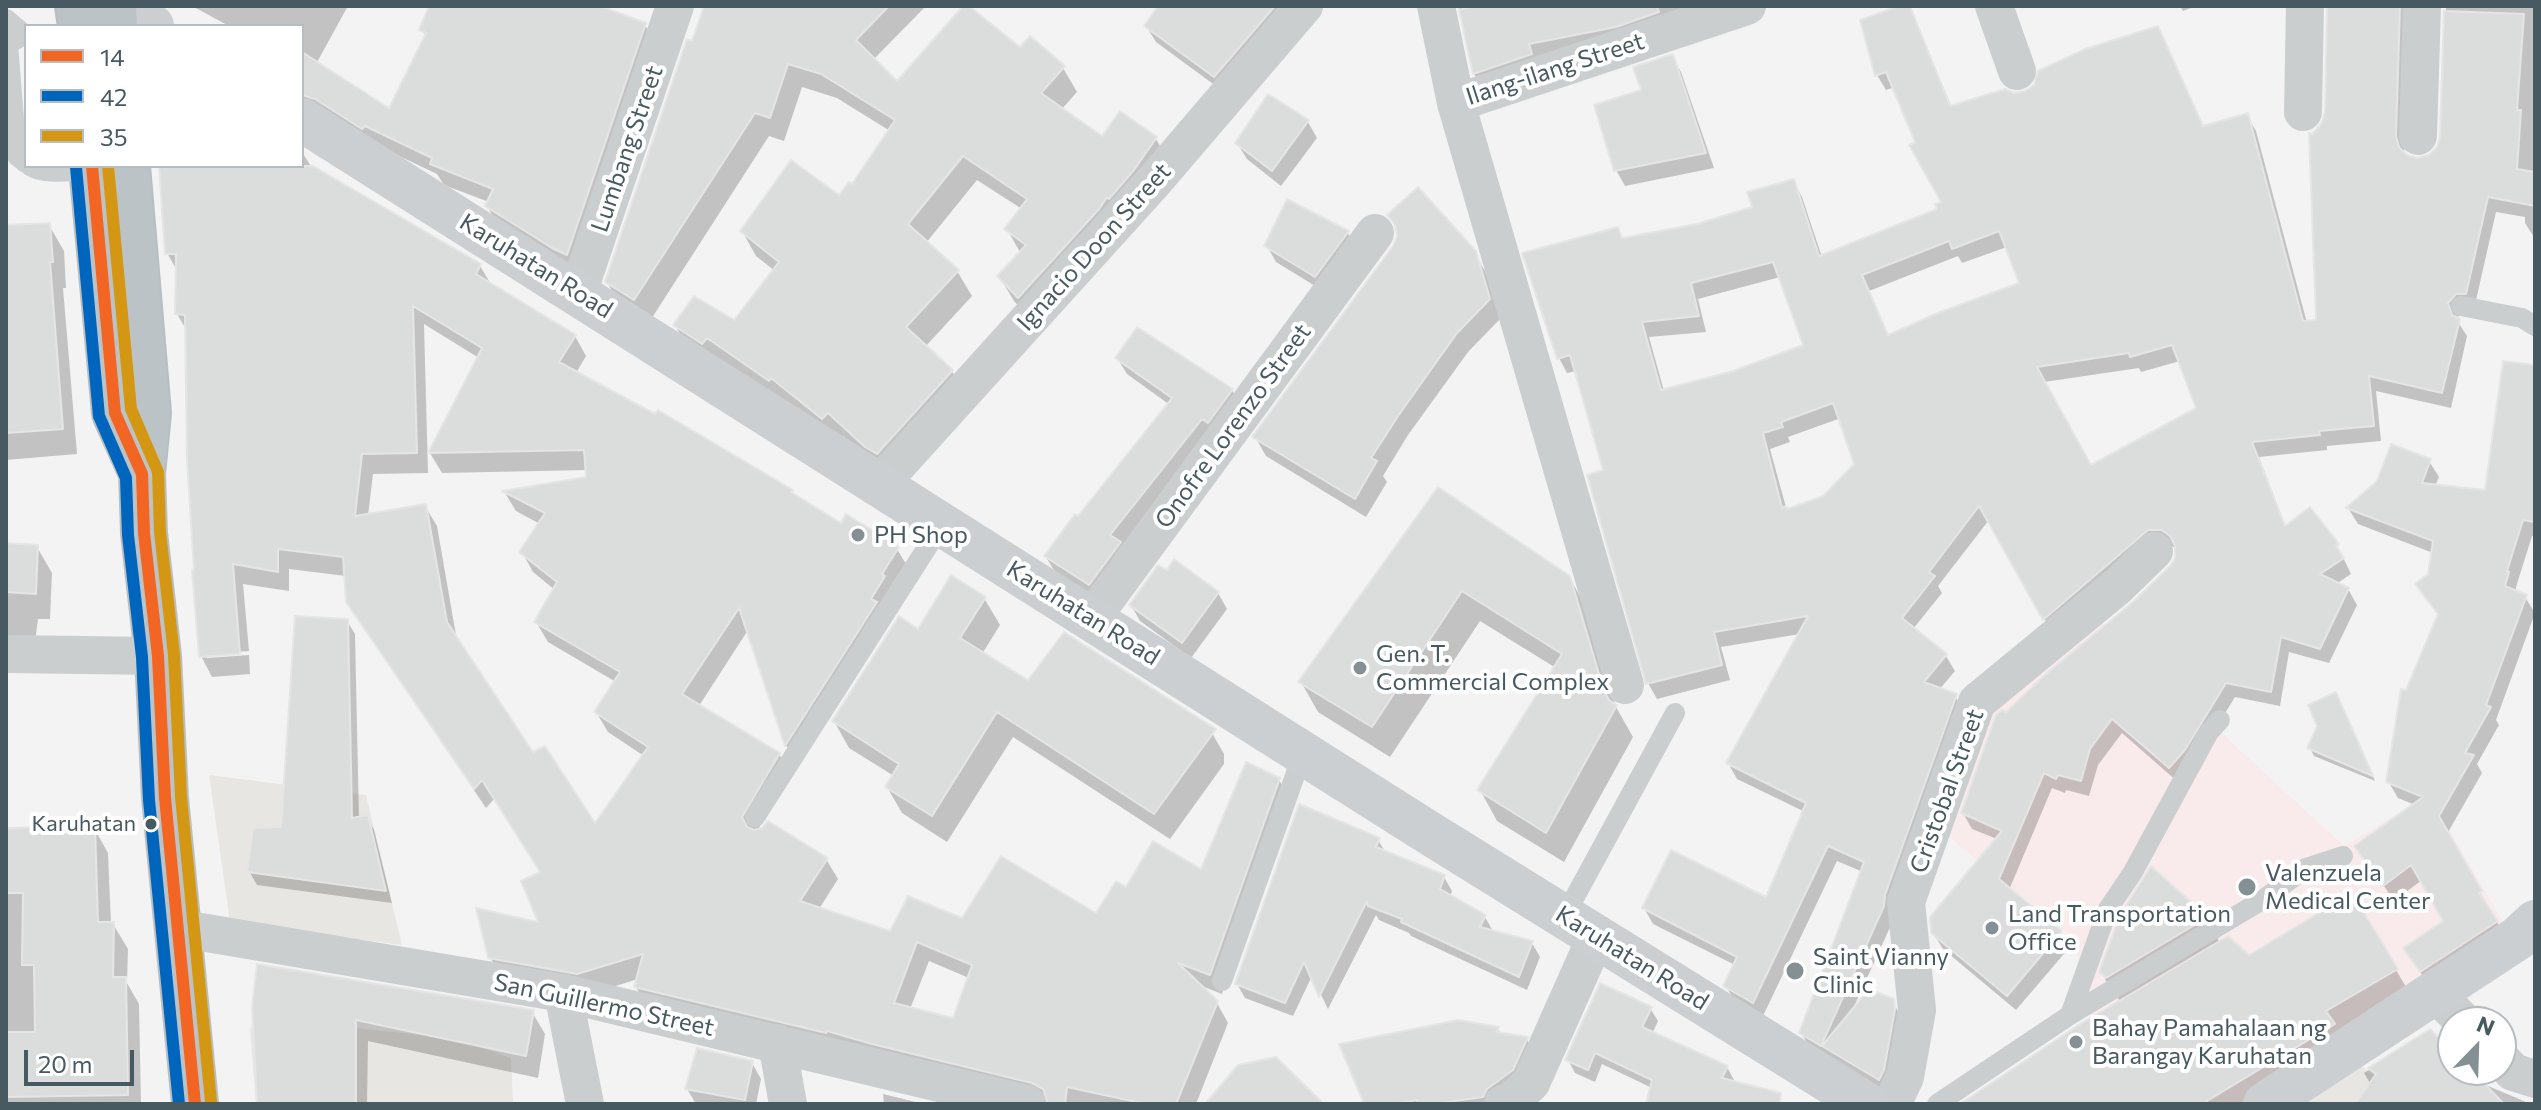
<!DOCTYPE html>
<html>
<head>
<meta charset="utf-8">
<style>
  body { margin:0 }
  #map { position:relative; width:2541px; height:1110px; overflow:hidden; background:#f4f3f3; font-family:Commissioner,sans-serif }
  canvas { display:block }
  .frame { position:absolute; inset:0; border:8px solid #485a61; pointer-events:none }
  .legend { position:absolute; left:24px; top:24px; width:280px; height:144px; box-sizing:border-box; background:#fff; border:2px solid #b6bdc0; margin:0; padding:10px 14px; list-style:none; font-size:24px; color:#485a61 }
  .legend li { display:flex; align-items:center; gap:16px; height:40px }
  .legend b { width:40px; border:2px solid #b6bdc0 }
  .north { position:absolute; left:2437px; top:1006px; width:80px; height:80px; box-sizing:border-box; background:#fff; border:2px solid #b6bdc0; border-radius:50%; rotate:23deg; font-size:22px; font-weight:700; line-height:32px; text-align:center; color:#485a61 }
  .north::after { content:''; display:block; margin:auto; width:28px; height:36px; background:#849094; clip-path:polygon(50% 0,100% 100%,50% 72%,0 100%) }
  .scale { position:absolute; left:24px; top:1050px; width:110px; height:36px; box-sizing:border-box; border:4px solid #485a61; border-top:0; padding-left:10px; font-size:24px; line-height:28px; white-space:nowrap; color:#485a61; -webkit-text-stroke:6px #fff; paint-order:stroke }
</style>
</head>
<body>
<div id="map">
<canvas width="2541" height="1110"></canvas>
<div class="frame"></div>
<ul class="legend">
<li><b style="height:10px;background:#f26522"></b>14</li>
<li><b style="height:10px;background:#0065bd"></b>42</li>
<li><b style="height:10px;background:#d49713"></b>35</li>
</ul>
<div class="north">N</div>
<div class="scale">20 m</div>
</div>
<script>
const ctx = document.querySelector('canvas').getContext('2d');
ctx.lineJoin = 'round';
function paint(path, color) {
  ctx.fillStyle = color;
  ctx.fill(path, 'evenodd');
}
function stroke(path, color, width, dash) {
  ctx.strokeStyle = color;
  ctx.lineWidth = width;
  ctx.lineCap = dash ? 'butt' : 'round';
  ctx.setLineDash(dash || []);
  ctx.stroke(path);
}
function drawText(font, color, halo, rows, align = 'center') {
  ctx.font = font + ' Commissioner,sans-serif';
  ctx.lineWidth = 8;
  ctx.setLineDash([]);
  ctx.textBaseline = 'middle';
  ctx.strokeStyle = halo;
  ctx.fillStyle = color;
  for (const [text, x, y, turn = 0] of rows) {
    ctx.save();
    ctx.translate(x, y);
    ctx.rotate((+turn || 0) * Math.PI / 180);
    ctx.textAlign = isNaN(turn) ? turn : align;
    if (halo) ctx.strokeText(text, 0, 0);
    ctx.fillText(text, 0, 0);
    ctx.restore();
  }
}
const commercial = new Path2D(`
  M209,775L366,795L402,945L230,922Z
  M267,1005L356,1028L456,1039L511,1058L513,1101L511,1104H256L250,1029Z
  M2356,1062L2412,1104H2295Z`);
const medical = new Path2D(`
  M2097,618L2344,846L2429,795L2506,927L2239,1104H2146L2092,1015L2073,938L1940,830L1984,704Z`);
const shadow = new Path2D(`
  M192,6H348L316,64L390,111L426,37L421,29L431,6H595L645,25L656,45L579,274L499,227L487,206L489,202L444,185L437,174L376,145L302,118V26H229Z
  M706,6H926L873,60L897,84L966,6L1020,50L1063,68L1077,92L1061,110L1103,139H1156L1170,163L1033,321L1014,301L999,276L1021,254L1007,229L1022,209L977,180L926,243L957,271L972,296L925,347L952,371L966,396L881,471L843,436L837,443L689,350L675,325L734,323L775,271L756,256L742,231L840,197L852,187L890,131L837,98L802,87L784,141L769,136L648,324L621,307L607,282Z
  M1161,6H1299L1224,92L1156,42L1146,26Z
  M1459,6H1729L1486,93L1474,74Z
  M1905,6L1916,21L1952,108L2013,95L2179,73L2204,128L2247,116L2256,131L2307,323L2318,321L2329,6H2416L2408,21L2404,153L2416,160L2429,158L2438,149L2442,137L2446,6H2535V239L2525,223V217L2496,212L2474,309H2465L2456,319L2467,336L2451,408L2376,391L2381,441L2327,446V450L2259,457L2286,527L2337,545L2351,574L2336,584L2348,589L2357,605L2329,663L2289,652L2280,706L2235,697L2193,765L2178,782L2122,733L2098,765L2089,796L2066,790L2065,793L2052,788L2009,890L2060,932L2069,948L2016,1010L1943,949L1933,933L1997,839L1972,829L1963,813L2007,714L2133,604L2171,568L2177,557V549L2170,545L2053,634L1989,520L1938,586L1942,593L1913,629L1946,656L1955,671L1939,690L1955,696L1964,711L1892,923L1852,1011L1892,1001L1902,1018L1888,1094L1811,1049L1801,1033L1863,872L1837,861L1762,1018L1735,1002L1726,986L1735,965L1653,924L1644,908L1767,900L1805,812L1737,779L1728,763L1800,634L1721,647L1730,680L1657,699L1648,683L1606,472L1576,371L1567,373L1559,358L1623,240L1697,226L1755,208L1793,181L1802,197L1822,257L1939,210L1944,203L1895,87L1886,90L1877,75ZM2007,247L2022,284L1889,337L1869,291L1958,256L1962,263ZM1780,277L1805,346L1734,373L1664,391L1649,337L1706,332L1698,299ZM2180,361L2199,409L2091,468L2044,382L2139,368L2141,372ZM1841,418L1856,465L1824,498L1787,511L1770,449L1790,442L1788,437Z
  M2180,6H2196L2183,11Z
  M1672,56L1681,72L1714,168L1625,186L1616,170L1643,91Z
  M1268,97L1308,122L1317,138L1281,186L1247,159L1237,143Z
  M302,152L312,168L480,266L492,286L575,336L586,356L576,373L791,491L794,496L841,525L897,549L909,569L797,764L786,745L748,630L699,706L779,754L791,775L757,831L826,859L838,879L819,909L891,934L963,920L1097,916L1127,890L1201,872L1279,780L1291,800L1222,994L1199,985L1217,1003L1228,1023L1196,1104H1048L648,1007L636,987L638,979L590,994L502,978L490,957L541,925L542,873L495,798L486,808L360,622L346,576L289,569V591L243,584L249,651L207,654V658L249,655L250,674L212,677L201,656L187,331L177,314L178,272L167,253L165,166H302ZM424,324L479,358L430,453L442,473L588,470L589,478L505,493L516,511L540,524L522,552L533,572L555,590L536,622L548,642L616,682L596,712L608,732L644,756L595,827L532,755L457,641L437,526L425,506L368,516L373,474L428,473ZM929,961L969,978L954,1020L910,1009Z
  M49,225L64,251L66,288H63L77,454L6,460V227Z
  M1348,233L1357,249L1325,292L1276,262L1267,246Z
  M1399,236L1474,252L1486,273L1500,319L1468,352L1408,435L1383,476L1387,482L1366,517L1266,456L1255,437L1394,247Z
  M1117,358L1232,390L1241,406L1098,600L1055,572L1046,557L1170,405L1127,374Z
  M2535,367V536H2532L2516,587V593L2525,597L2535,613L2496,720L2499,725L2477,764L2482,773L2447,834L2506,938L2431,987L2415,965L2445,922L2422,880L2394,901L2362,853L2415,805L2398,798L2388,781L2407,692L2440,617L2418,584L2430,575L2433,553L2358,524L2348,508L2429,461L2439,477L2435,486L2487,492Z
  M1439,489L1569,577L1587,608L1616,707L1633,737L1564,862L1497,821L1480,790L1556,668L1480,621L1390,757L1318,712L1301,682Z
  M6,545L37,547L52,573L50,619H38L33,658L6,665Z
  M1218,593L1227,609L1191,658L1140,621L1131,605Z
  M984,598L1000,625L982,654L1028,683L1208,726L1224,754V764L1170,839L1013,737L947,842L902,813L887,787L894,776L849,748L834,721L918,631Z
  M347,621L355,634L359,819L367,817L374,830L392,903L257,885L249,871L283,829Z
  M6,697L8,700V793H6Z
  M2340,702L2375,781L2314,756L2310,748Z
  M94,828L108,853L111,924H113L128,949L127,983L139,1004L141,1104H6V830Z
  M1378,840L1386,853L1444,877L1452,891L1450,897L1485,917L1494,933L1532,943L1540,957L1527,990L1411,936L1409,933L1379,920L1376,915L1328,1009L1312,976L1293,1016L1245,998L1237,984Z
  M2152,869L2207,919L2220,943L2249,957L2396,970L2413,999L2268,1104H1964L2122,1002L2115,996L2101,972Z
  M254,1007L532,1012L545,1034L538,1078L368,1041L367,1104H259Z
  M1650,1008L1658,1021L1652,1034L1727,1067L1734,1080L1733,1083L1767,1104H1656L1652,1088L1602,1064L1595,1082L1575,1073L1568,1060Z
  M1498,1028L1501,1035L1526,1038L1535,1053L1495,1104H1367Z
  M2425,1035L2453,1055V1070H2468L2481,1083L2531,1104H2357L2376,1093L2364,1073Z
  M752,1063L761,1079L756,1104H696L687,1089Z
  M883,1094L924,1104H884Z`);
const building = new Path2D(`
  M429,6H600L646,23L567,255L552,248L485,206L493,189L430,164L432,158L365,126L362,129L315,99L302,95V52L389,108L426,33L419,30Z
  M704,6H889L856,40L897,81L963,6H969L1020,47L1030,36L1065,66L1041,93L1102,136L1120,111L1157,137L1134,170L1109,199L1107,197L1100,208L1018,298L997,276L1026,245L1004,229L1027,199L963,156L908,224L959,270L906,327L953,370L877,454L865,447L828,413L822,419L771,378L769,381L707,338L702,344L673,325L694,296L734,320L779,262L740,231L791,160L839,195L849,182L852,184L895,120L821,74L788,64L770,118L755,113L634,300L605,282L687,39L692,41Z
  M1158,6H1275L1214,77L1144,26Z
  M1475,6H1657L1659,12L1616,27L1529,44L1532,54L1473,74L1459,10Z
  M1899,6H1910L1950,106L2005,89L2014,93L2025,91L2034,85L2038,71L2085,49L2158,26L2203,126L2248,113L2303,321L2316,320L2309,133L2312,134L2321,124L2325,112L2327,6H2400L2396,136L2399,147L2407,155L2417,158L2429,155L2437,147L2440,137L2444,11L2524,14L2517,110H2521L2517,169L2535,172V206L2488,197L2466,294H2456L2448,303L2452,315L2460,319L2442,393L2369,376L2374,426L2319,431L2320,435L2252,442L2285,526L2310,507L2339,544L2336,546L2344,558L2320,574L2349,588L2320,649L2281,637L2271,692L2226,683L2185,750L2169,768L2112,719L2090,749L2081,781L2058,775L2056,779L2044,773L1999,879L2062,931L2007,996L1931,933L1930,917L2002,831L1961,813L1996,715L2002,710L2006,712L2046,674L2133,602L2170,566L2175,558V546L2170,536L2161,530H2148L2043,620L1979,506L1929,572L1935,576L1902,618L1947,654L1924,682L1957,694L1885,895L1884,906L1821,1046L1799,1033L1864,862L1828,846L1753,1003L1723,986L1737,957L1642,908L1671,850L1766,897L1806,803L1726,763L1808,616L1714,632L1722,665L1646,684L1587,475L1603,470L1570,355L1557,359L1522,253L1618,227L1622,238L1697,224L1752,207L1747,192L1794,179L1819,256L1937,209L1935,204L1941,202L1909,145L1915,142L1886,72L1875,76L1860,20ZM1999,231L2019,283L1940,312L1888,335L1862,275L1949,241L1952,249ZM1773,262L1803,345L1733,371L1661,390L1642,322L1699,316L1691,283ZM2172,345L2196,408L2091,465L2037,367L2129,353L2130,357ZM1833,403L1854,464L1823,496L1787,509L1786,506L1782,508L1763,433L1783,427L1781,422Z
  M1673,54L1706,153L1614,171L1594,105L1641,90L1633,67Z
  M1268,94L1309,120L1272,171L1235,143Z
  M159,166H313L481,264L476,274L576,335L559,362L655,414L658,410L793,490L791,492L841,523L846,514L899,547L882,574L885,576L871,599L877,602L785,746L739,608L682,694L780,753L742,817L747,827L754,830L762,828L768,821L828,858L800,901L890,931L908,896L962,918L1001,856L1096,913L1116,881L1126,887L1153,841L1201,869L1246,762L1280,778L1210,975L1178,963L1218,1001L1176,1104H1146L1067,1087L1065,1104H1048L1043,1089L1032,1083L872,1044L827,1031L826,1033L634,987L643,954L577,974L488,958L476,908L538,922L521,881L540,872L482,780L474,789L346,602L343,557L278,549V572L233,564L240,654L199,657L192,570H194L187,460L185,315L175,314L176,254H165ZM413,306L482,348L428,453L584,450L586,477L502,491L545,513L519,552L557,582L534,622L620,672L594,712L648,747L595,823L545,746L533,752L447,622L426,504L355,516L362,454L417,453ZM917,942L972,965L953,1018L894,1003Z
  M1418,187L1476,251L1490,299L1457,333L1398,416L1371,458L1377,461L1355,499L1252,437L1393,246L1397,236L1395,225L1387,215Z
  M1287,199L1349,231L1315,277L1264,246Z
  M50,223L53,262H50L63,429L6,433V225Z
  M1137,327L1233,389L1208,423L1202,419L1110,535L1121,542L1089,585L1044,556L1075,514L1078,516L1172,398L1115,358Z
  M2503,361L2535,365V522L2523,520L2507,571L2509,572L2505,586L2527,595L2486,705L2491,707L2465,753L2474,755L2439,816L2482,891L2479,893L2498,921L2420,972L2403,948L2443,921L2411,865L2383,886L2354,846L2423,797L2386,782L2401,689L2406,690L2438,614L2415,584L2428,574L2433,541L2346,508L2377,481L2391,444L2431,459L2422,483L2485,490Z
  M1438,487L1570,576L1604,691L1609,700L1617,705L1546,833L1477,790L1562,654L1462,591L1372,727L1298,682Z
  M6,543L38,545L36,594L6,592Z
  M1174,559L1219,592L1182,643L1129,605L1158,565L1167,570Z
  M951,575L986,597L960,638L1028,680L1064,632L1216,729L1154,814L997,712L932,816L885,787L899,764L832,721L899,616L918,629Z
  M295,616L348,619L352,818L368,815L386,891L247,872L253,828L281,827Z
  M2336,692L2373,776L2307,748L2317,726L2308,705Z
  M1299,804L1380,838L1376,847L1445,875L1440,889L1486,915L1480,927L1533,941L1519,977L1401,922L1402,919L1368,906L1367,901L1319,997L1304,962L1285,1003L1235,984Z
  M95,826L98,922H114L113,977H126L128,1095L6,1097V1032H35L34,965H22L23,893H6V828Z
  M2151,866L2208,917L2106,978L2099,972L2120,915Z
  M2352,893L2398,969L2326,1011L2335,1024L2202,1104H1960L2077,1026L2228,936L2249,955Z
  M257,964L534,1010L526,1056L356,1020V1104H257L252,1007Z
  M1600,983L1652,1007L1642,1027L1728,1066L1722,1078L1781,1093L1780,1104H1646L1652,1080L1595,1053L1588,1070L1565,1060Z
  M1869,989L1894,999L1895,1009L1884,1070L1879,1080L1822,1046Z
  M1458,1020L1499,1027L1497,1032L1528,1037L1513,1070L1487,1089L1483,1097L1433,1104H1418L1417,1100L1391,1104H1364L1339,1044Z
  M2430,1029L2453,1052V1070H2471L2504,1104H2355L2376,1074L2368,1068Z
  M697,1048L753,1061L745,1100L685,1089Z
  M1276,1057L1324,1104H1205L1238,1065Z`);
const lane = new Path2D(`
  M6,19L24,34
  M26,34L8,44L17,156L26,163
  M30,166C45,176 73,170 92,170
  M2461,306L2522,318L2535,326
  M755,817L942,524
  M1564,917L1675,713
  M1222,981L1303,753
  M2070,1015L2108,909L2133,872L2209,732L2220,720
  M1937,1104L2070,1015L2264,899L2306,868L2343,856`);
const street = new Path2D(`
  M1436,6L1456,103L1625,685
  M1994,6L2017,71
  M1456,103L1747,6
  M2303,112L2305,6
  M2418,136L2422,6
  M578,293L675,6
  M880,484L1156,179L1304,6
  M1092,618L1375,233
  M6,654L158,656
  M177,928L563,993L1027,1104
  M2434,992L2464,1022
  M563,993L585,1104
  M777,1043L788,1104
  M2501,1059L2513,1072L2535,1079
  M1503,1104L1511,1101L1531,1083L1596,937
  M1892,1104L1905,1077L1917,1010L1906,902L1977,702L2118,586L2154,551`);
const secondary = new Path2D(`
  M120,6L152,26
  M302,120L1426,831L1866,1104
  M2265,1104L2518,938L2535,922`);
const highway = new Path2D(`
  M78,6L81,26
  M114,6L115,26
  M92,166L115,413L142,473
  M127,166L148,413L142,474L144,533L158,656L165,798L195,1104`);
const bus1 = new Path2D(`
  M92,166L115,413L142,474L144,533L158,656L165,798L195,1104`);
const bus2 = new Path2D(`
  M76,167L99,416L126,478L128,535L142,657L149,800L179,1104`);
const bus3 = new Path2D(`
  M108,166L131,409L158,472L160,532L174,655L181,797L211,1102`);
const markers = [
  [858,535,8,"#849094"],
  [1360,668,8,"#849094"],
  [151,824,7,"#485a61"],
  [2247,887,10,"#849094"],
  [1992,928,8,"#849094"],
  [1795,971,10,"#849094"],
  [2076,1042,8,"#849094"]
];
const busNames = [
  ["Karuhatan",136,824]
];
const streetNames = [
  ["Ilang-ilang Street",1555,69,-18],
  ["Lumbang Street",627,149,-71],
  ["Ignacio Doon Street",1094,247,-48],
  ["Karuhatan Road",536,266,32],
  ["Onofre Lorenzo Street",1233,426,-54],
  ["Karuhatan Road",1083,613,32],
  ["Cristobal Street",1947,791,-70],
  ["Karuhatan Road",1632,958,32],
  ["San Guillermo Street",604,1005,12]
];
const poiNames = [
  ["PH Shop",874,535],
  ["Gen. T.",1376,654],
  ["Commercial Complex",1376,682],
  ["Valenzuela",2265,873],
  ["Medical Center",2265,901],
  ["Land Transportation",2008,914],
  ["Office",2008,942],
  ["Saint Vianny",1813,957],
  ["Clinic",1813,985],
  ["Bahay Pamahalaan ng",2092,1028],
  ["Barangay Karuhatan",2092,1056]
];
paint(commercial, '#e8e6e2');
paint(medical, '#f9ebec');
paint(shadow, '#0003');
paint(building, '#dbdcdc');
stroke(building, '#e5e5e6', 2);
stroke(highway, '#b8bfc3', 48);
stroke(lane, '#cacecf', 20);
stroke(street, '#cacecf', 38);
stroke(secondary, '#cbcfd1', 44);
stroke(highway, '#bcc3c7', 44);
stroke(bus1, '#f26522', 12);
stroke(bus2, '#0065bd', 12);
stroke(bus3, '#d49713', 12);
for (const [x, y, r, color] of markers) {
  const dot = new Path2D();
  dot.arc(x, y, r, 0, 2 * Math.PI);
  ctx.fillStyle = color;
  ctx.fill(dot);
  stroke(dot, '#fff', 3);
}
drawText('22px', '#485a61', '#fff', busNames, 'right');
drawText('24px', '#485a61', '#fff', streetNames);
drawText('24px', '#485a61', '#fff', poiNames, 'left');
</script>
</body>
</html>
